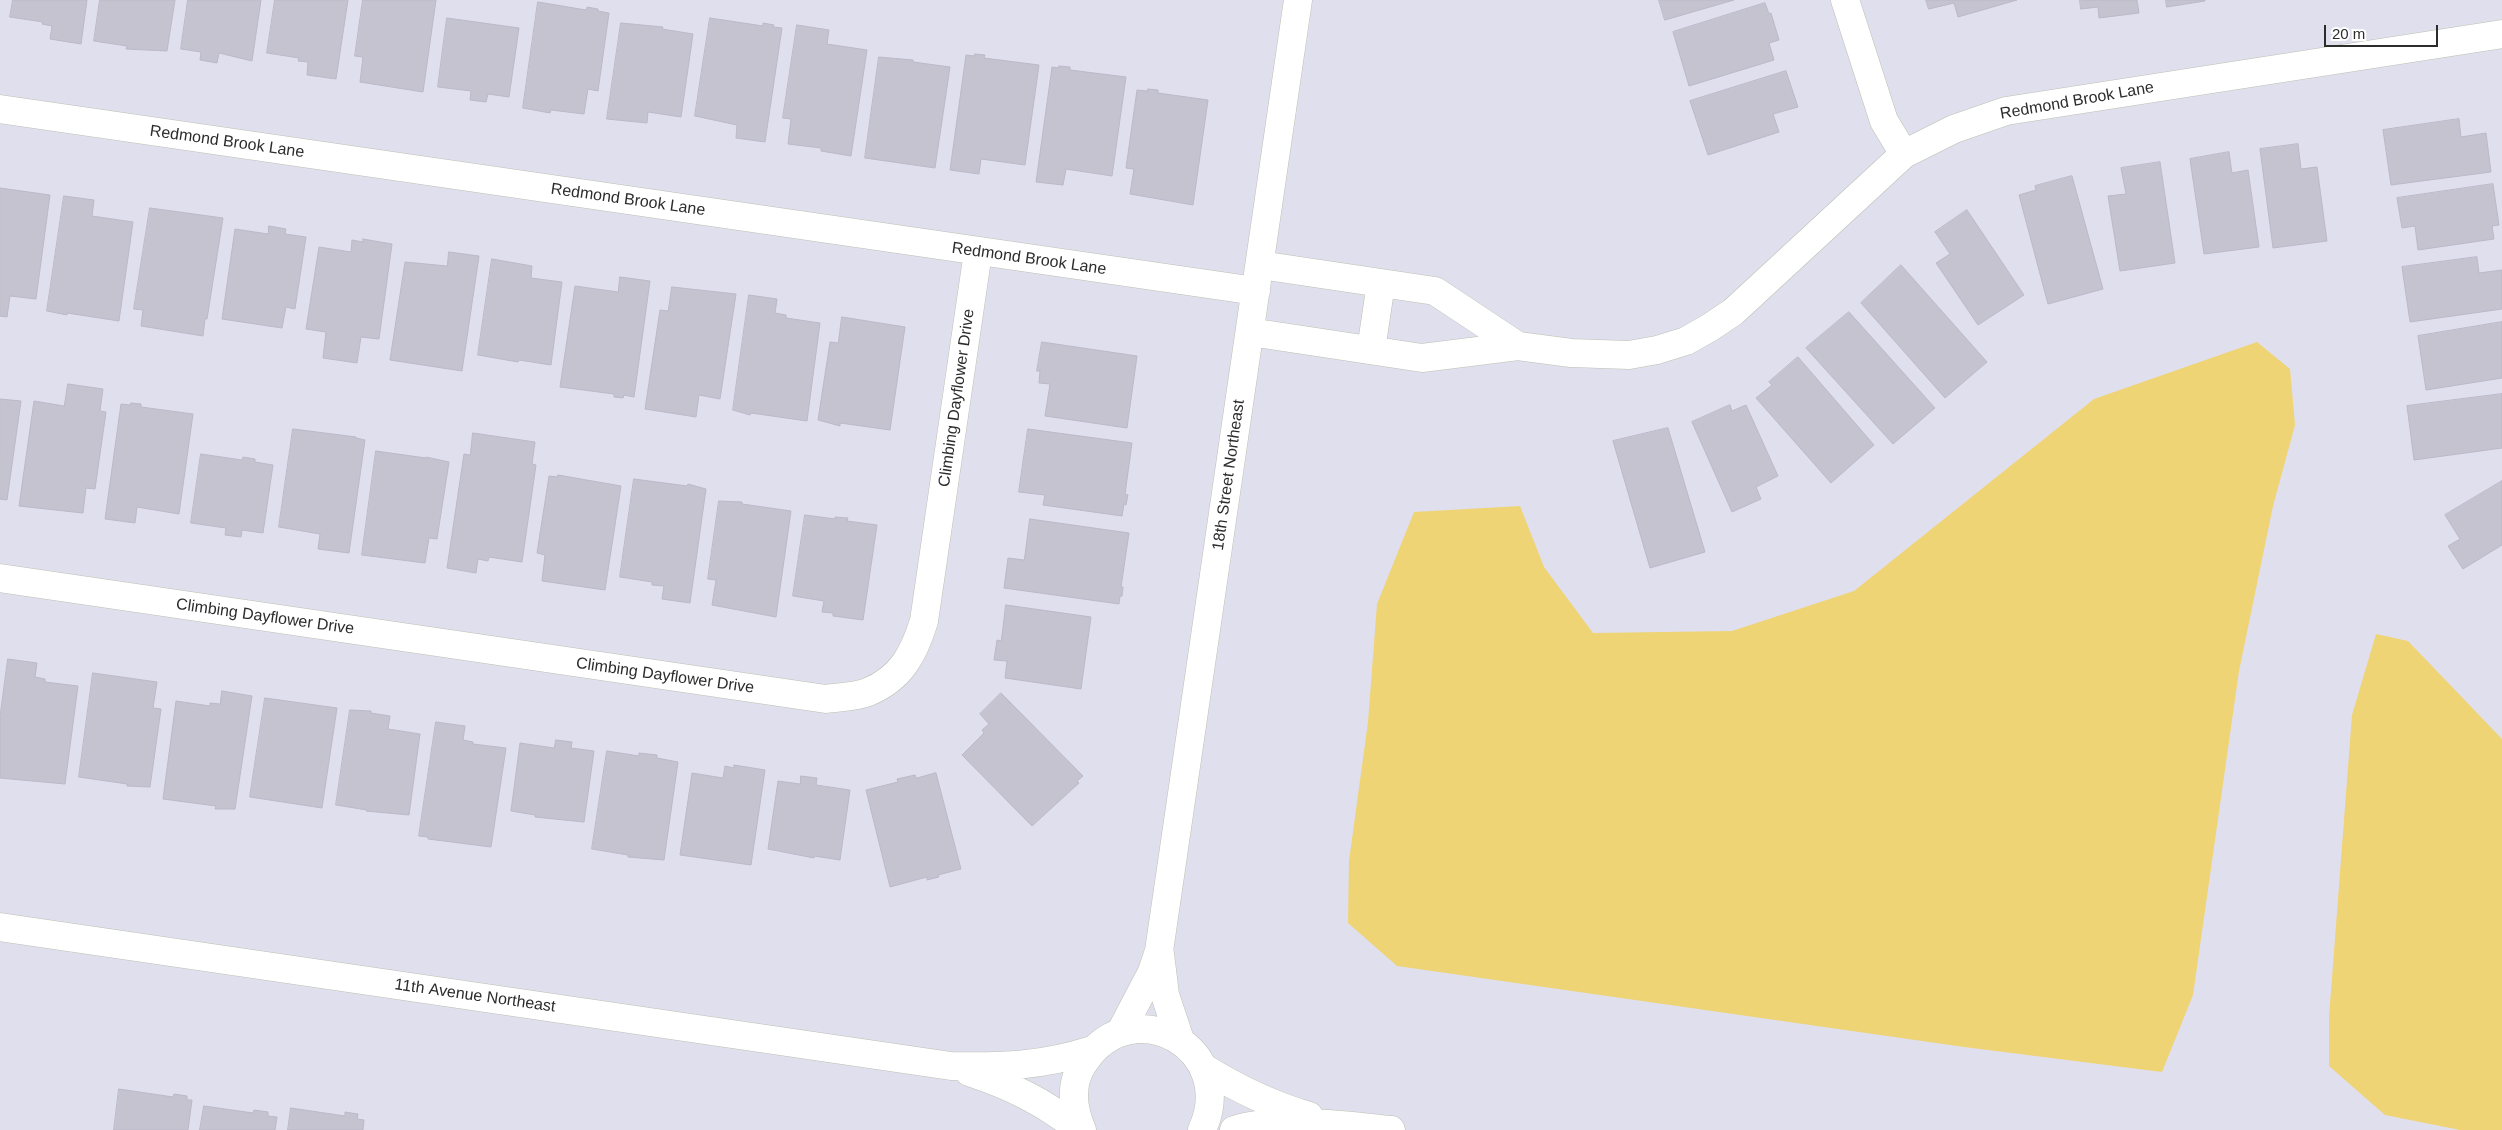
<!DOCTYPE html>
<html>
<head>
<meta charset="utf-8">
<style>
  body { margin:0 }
  #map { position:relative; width:2502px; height:1130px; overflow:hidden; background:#e0dfee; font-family:Arial,sans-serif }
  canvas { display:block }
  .scale { position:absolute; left:2324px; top:25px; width:114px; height:22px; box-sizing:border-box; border:2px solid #2c2c2c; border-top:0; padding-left:6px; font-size:15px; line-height:18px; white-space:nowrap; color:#2c2c2c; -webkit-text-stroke:4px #fff; paint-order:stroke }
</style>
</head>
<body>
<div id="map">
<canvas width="2502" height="1130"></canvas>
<div class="scale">20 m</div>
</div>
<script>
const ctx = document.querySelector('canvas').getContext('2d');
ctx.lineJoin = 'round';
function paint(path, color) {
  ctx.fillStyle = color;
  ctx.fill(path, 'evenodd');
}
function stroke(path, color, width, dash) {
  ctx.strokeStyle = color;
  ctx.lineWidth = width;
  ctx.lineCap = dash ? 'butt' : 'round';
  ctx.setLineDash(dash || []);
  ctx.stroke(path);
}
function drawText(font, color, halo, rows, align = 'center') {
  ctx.font = font + ' Arial,sans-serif';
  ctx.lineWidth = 4.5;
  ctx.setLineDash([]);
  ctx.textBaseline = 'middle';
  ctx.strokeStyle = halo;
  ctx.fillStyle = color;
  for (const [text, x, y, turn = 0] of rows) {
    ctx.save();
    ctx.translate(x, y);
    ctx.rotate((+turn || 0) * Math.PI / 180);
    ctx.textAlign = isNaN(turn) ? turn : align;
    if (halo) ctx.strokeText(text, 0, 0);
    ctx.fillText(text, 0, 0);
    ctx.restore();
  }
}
const water = new Path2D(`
  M2257,342L2290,369L2295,425L2273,506L2239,671L2193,995L2162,1072L1964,1047L1397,966L1348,923L1349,861L1368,722L1377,604L1414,512L1520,506L1544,567L1593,633L1732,631L1854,591L2094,399Z
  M2376,634L2408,641L2502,739V1130H2460L2385,1115L2329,1066V1017L2352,715Z`);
const building = new Path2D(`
  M13,0H87L81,44L50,39L52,26L42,24L43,22L10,17Z
  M100,0H175L167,51L126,49L127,46L94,41Z
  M188,0H261L252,61L219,53L217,63L200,60L201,52L181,49Z
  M275,0H348L336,79L307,75L308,62L298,61L299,58L267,53Z
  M363,0H436L423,92L360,82L363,57L355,56Z
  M1659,0H1734L1665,20Z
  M1926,0H2017L1958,17L1954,3L1929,9Z
  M2080,0H2137L2139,13L2099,18L2098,7L2081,9Z
  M2166,0H2205V1L2167,7Z
  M538,2L586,10L587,7L598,9V11L609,13L598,91L588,89L584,114L551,110L550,113L523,108Z
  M1765,3L1769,14L1771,13L1779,40L1769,43L1774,60L1689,86L1673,32Z
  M447,18L519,28L509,97L488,94L486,102L470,100L471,91L438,87Z
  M710,18L763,26V23L774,25L773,27L782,28L765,142L736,138L737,125L695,116Z
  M621,23L663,27L662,29L693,34L681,117L648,112L647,123L607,119Z
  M797,25L829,30L827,44L867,50L851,156L821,151V148L788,144L791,119L783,118Z
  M975,54L985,55L984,58L1039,65L1025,165L981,159L979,174L950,170L966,55L974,56Z
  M879,57L913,60V62L950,67L935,168L865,158Z
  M1059,66L1070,67V70L1126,77L1112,176L1066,169L1063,185L1036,182L1052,67L1059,68Z
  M1786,71L1798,107L1773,114L1779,132L1708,155L1690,101Z
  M1148,89L1158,90V93L1208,100L1193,205L1130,194L1134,169L1126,168L1137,90L1147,91Z
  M2459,119L2461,137L2486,133L2491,172L2391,185L2383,130Z
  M2298,144L2301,169L2317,167L2327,241L2273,248L2260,149Z
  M2229,152L2232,173L2248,170L2259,247L2204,254L2190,159Z
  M2160,162L2175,263L2120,271L2108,196L2126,194L2121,168Z
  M2072,176L2103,289L2048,304L2019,195L2036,190L2035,186Z
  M2493,184L2499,225L2492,226L2494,239L2418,250L2415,226L2402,228L2397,198Z
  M0,188L50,195L36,299L10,296L7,317L0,316Z
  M64,196L94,200L92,216L133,222L119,321L67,313V315L47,311Z
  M150,208L223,218L207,319H205L203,336L141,326L143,310L134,309Z
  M1967,210L2024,295L1978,325L1936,263L1950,254L1935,232Z
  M269,226L286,229L285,234L306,237L295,309L286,307L282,328L222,319L235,229L268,234Z
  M363,239L392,244L379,339L361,337L357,363L323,358L326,332L306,329L319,247L351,252L352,240L363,242Z
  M449,252L479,256L462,371L390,360L405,262L447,266Z
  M2477,257L2479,273L2502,270V309L2410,322L2402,267Z
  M492,259L532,266L531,278L562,282L551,365L519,360L518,362L478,355Z
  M1901,265L1987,362L1945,398L1861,303Z
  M620,277L650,281L634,397L624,395L623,398L614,397V394L560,387L575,286L618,292Z
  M672,287L736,294L720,399L699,395L696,417L645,409L660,310L668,311Z
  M749,295L777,299L775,313L786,315V318L820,323L807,421L751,413L750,415L733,410Z
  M1849,312L1935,408L1893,444L1806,348Z
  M842,317L905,327L890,430L840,423V426L818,420L830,342L838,343Z
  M2502,322V378L2426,390L2418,336Z
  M1042,342L1137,356L1127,428L1045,416L1050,384L1039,383L1040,371H1037Z
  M1798,357L1874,445L1831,483L1756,398L1772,385L1769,382Z
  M68,384L103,389L100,411L106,412L95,489L86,488L83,513L19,506L34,401L64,406Z
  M2502,394V448L2414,460L2407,406Z
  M0,399L21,401L7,500L0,499Z
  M131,403L141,404V407L193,414L179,514L137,507L135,523L105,519L121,404L130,405Z
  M1730,405L1732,411L1746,405L1778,476L1756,487L1761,499L1732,512L1692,422Z
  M1668,428L1705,552L1650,568L1613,441Z
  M293,429L356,437V438L365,440L349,553L318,549L320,534L279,527Z
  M1028,429L1132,443L1125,494L1128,495L1126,505L1124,504L1122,516L1043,505L1045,495L1019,492Z
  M473,433L535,442L532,464L536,465L522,562L489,557L488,561L478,559L476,573L447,568L464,454L470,455Z
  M376,451L426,458V457L449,462L437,539L429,538L425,563L362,555Z
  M201,454L242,460L243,457L255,459V462L273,465L263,533L242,530L241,537L225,535L226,528L191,523Z
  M558,475L621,486L605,590L542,581L545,555L537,553L549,476L558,477Z
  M634,479L687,486L688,484L706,489L690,603L662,599L664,586L652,585V582L620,577Z
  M2502,481V545L2463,569L2448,546L2460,539L2445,515Z
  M719,501L742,502V504L791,511L776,617L712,605L716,580L708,579Z
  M805,515L835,519V517L848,518L847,521L877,525L863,620L833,616V613L822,612L824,601L793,596Z
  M1030,519L1129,533L1121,587H1123L1122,596H1120L1119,604L1004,588L1008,558L1024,560Z
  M1006,605L1091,617L1081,689L1005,678L1007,661L994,660L997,640L1001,641Z
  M8,659L37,663L35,677L45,679V682L78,686L65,784L0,778V717Z
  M93,673L157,682L153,708L161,709L150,787L127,786V784L79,777Z
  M222,691L252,696L235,809H215L216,806L163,799L176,701L210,706V703L220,704Z
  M1001,693L1083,776L1077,781L1079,783L1032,826L962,755L984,733L982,730L989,724L980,714Z
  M265,698L337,708L322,808L250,797Z
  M350,710L371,711V713L390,716L388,729L420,734L409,815L366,811L367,810L336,805Z
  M436,722L465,726L463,740L473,742V744L506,748L491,847L428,839V837L419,836Z
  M556,740L572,742L571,748L594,751L584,822L535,817V815L511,811L520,743L554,748Z
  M607,751L639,756V753L657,755V758L678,762L664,860L628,857V855L592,849Z
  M734,765L765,770L751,865L680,855L692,773L723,778L725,766L734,768Z
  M936,773L961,869L938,875L939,877L927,880V877L890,887L866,790L898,782L897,779L915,775L916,778Z
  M801,776L817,778L816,785L850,790L840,860L814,856V858L768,849L778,781L800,784Z
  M119,1089L173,1097L174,1094L187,1096V1100H192L188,1130H114Z
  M204,1106L253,1113L254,1110L268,1112V1116L277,1117L275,1130H200Z
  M291,1108L345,1116V1112L358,1114L357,1119L364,1120L363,1130H288Z`);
const minor = new Path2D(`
  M1845,0L1884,121L1904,154
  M0,109L1256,291
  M1260,265L1435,291L1518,346
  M1250,332L1422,358L1518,346L1571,353L1629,355L1657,350L1686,341L1709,328L1733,312L1904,154L1954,129L2006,111L2502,34
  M1371,350L1381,283
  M0,578L826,699C839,697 856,697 868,692C902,678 914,653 924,621L978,252
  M0,927L951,1066C1003,1067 1042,1066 1092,1050
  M1160,954L1165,995L1180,1040
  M1120,1033L1152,972L1159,951L1298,0
  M1204,1068C1238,1089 1271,1105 1309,1116
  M969,1072C1011,1086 1045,1102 1079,1130
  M1082,1130C1072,1107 1069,1083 1085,1061C1134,989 1239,1050 1202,1130
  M1234,1130C1278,1116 1345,1125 1391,1130`);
const streetNames = [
  ["Redmond Brook Lane",2077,101,-10],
  ["Redmond Brook Lane",227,142,8],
  ["Redmond Brook Lane",628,200,8],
  ["Redmond Brook Lane",1029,259,8],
  ["Climbing Dayflower Drive",957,398,-82],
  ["18th Street Northeast",1229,475,-82],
  ["Climbing Dayflower Drive",265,617,8],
  ["Climbing Dayflower Drive",665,676,8],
  ["11th Avenue Northeast",475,996,8]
];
paint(water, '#eed474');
paint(building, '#c5c3d0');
stroke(building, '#bbb8c9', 1);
stroke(minor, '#bbc0b2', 29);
stroke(minor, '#fff', 28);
drawText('16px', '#2c2c2c', '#fff', streetNames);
</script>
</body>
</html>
